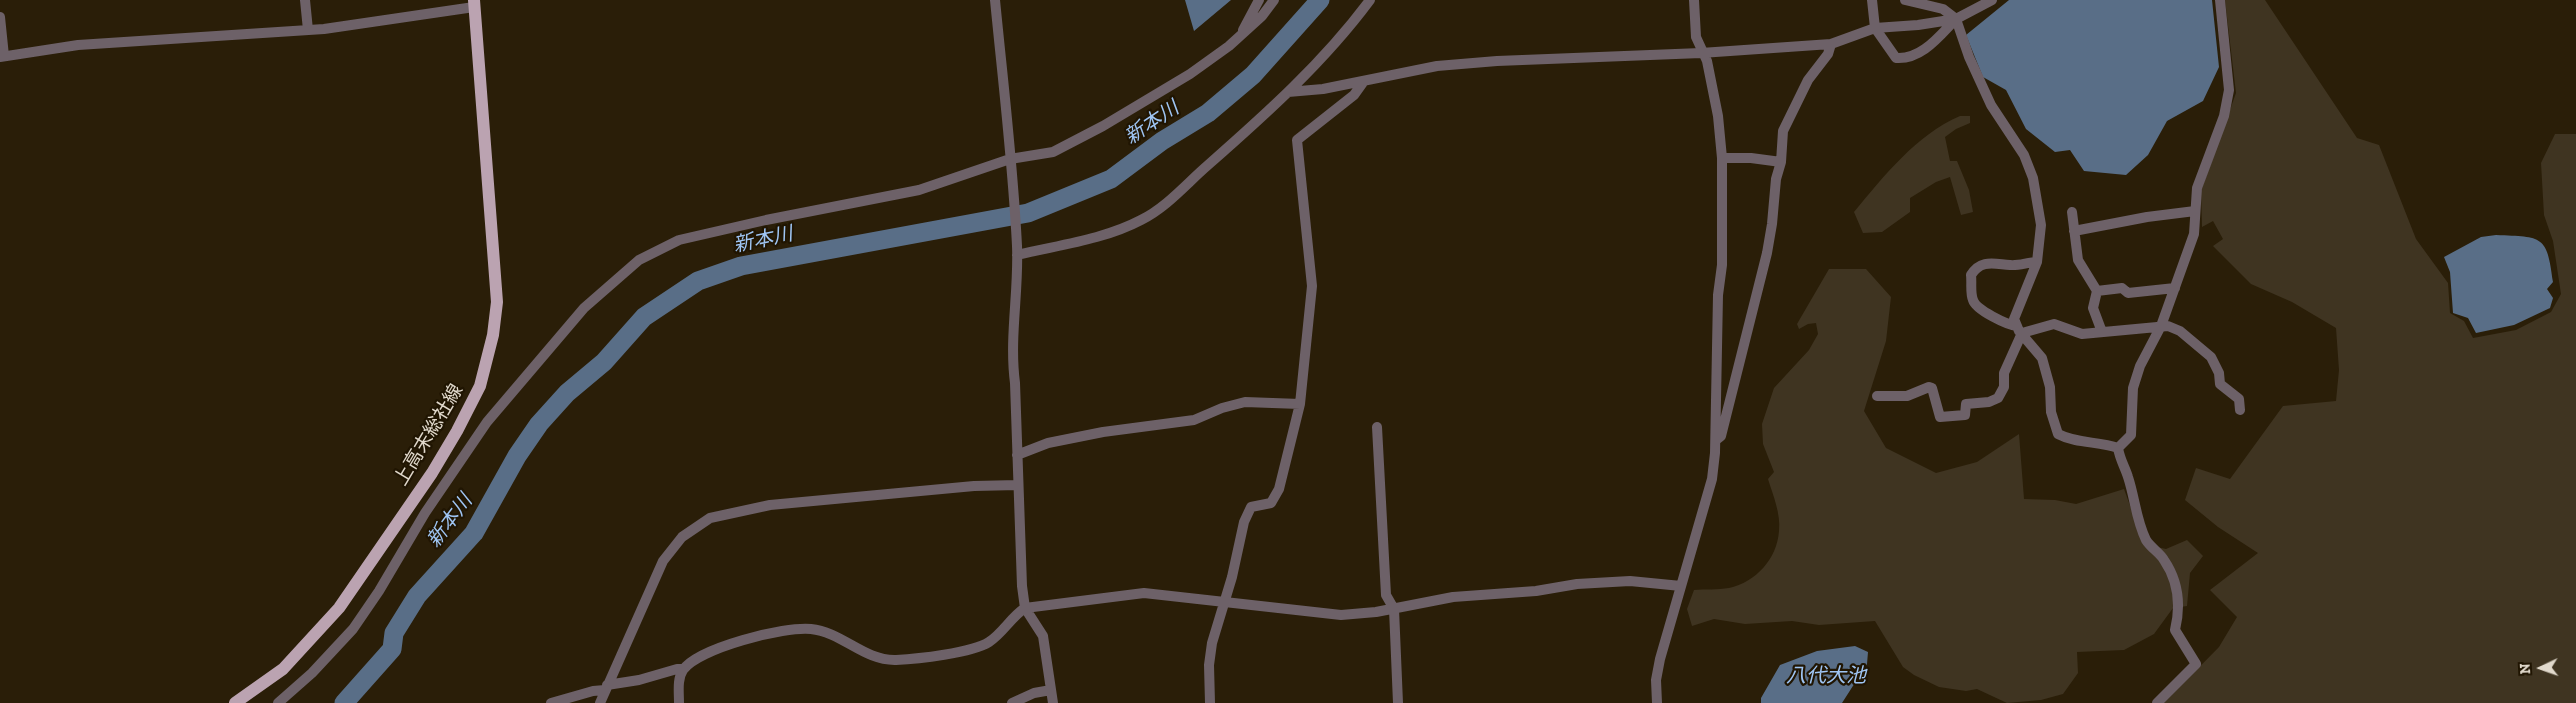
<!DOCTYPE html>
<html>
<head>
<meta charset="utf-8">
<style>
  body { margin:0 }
  #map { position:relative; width:2576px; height:703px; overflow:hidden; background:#2a1e08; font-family:"Zilla Slab",serif }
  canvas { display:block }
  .north { position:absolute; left:2516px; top:643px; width:50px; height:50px; -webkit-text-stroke:4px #201502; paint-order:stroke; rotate:267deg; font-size:14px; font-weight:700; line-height:20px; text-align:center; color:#e1d9cc }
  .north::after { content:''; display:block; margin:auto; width:18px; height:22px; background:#e1d9cc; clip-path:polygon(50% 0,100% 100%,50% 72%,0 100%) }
</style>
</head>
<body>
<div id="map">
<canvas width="2576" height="703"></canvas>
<div class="north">N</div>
</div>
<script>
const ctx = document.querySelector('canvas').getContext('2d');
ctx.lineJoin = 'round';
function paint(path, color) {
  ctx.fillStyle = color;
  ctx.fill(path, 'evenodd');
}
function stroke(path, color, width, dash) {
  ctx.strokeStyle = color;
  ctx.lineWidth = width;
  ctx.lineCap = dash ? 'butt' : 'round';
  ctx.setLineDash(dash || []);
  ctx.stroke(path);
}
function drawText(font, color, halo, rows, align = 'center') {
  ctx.font = font + ' "Zilla Slab","Noto Sans JP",serif';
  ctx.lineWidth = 4.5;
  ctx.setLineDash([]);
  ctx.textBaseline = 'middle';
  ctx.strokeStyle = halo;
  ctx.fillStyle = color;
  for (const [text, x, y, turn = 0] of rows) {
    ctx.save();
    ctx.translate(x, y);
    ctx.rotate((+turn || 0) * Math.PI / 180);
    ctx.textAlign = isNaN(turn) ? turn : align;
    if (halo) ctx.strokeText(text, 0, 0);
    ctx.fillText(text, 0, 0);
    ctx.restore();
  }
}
const green = new Path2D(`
  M2225,0H2265L2357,138L2379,145L2416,239L2448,283L2450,313L2464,321L2473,338L2516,330L2551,312L2561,294L2553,241L2544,215L2541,163L2555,134H2576V703H2164L2219,647L2237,617L2210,590L2258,553L2218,527L2185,500L2196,468L2230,479L2283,406L2336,401L2339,370L2336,328L2292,302L2251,284L2213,246L2223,239L2213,221L2202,227L2201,191L2236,93Z
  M1960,116H1970V123L1956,129L1945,137L1950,161H1957L1969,190L1973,212L1961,215L1950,177L1936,182L1910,198V212L1882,232L1863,233L1854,212C1884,176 1916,135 1960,116Z
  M1829,269H1866L1891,297L1886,341L1864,411L1886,448L1936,473L1977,462L2019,434L2024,499L2055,500L2076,504L2124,489L2144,544L2166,549L2187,540L2203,556L2190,573L2187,606L2173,608L2154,634L2124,650L2077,652L2078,673L2063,694L2041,700L2007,703L1977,689L1966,691L1939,687L1914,675L1903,667L1875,621L1819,625L1792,621L1745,624L1714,619L1692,626L1687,609L1694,590C1705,589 1718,590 1729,588C1756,582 1777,559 1779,531C1781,514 1773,495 1768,479L1774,472L1763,444L1762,424L1774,388L1809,350L1818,334L1816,323L1808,324L1799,329L1797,324Z`);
const water = new Path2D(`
  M1185,0H1231L1194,31Z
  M2009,0H2212L2219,67L2203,101L2167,121L2148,155L2126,175L2084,171L2070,150L2055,152L2026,129L2006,90L1983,77L1966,35Z
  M2496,235C2543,237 2547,235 2553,282L2547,289L2553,298L2550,308L2514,325L2476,333L2468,318L2453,313L2450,272L2444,257L2481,237Z
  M1855,646L1868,652L1867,664L1842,703H1761V698L1780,665L1817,651Z`);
const river = new Path2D(`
  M344,703L392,649L394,633L417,596L474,533L517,456L539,424L567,393L604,362L644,317L698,281L741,266L1028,213L1111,179L1162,141L1208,113L1253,75L1320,0`);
const street = new Path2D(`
  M305,0L308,30
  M995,0C1003,82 1013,164 1017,246C1019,292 1009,337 1015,383L1022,586L1025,608L1043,636L1053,703
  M1872,0L1875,28L1896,58C1922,60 1940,35 1956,19
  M1905,0L1943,9L1956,19L1969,57L1991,105L2024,155L2033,178L2041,225L2037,262L2014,319L2019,331L2042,358L2050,387L2051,412L2058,434C2077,444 2098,441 2118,448
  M0,17L4,56
  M1243,30L1259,0
  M0,57L78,45L324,29L474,7
  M1288,92L1323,89L1437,66L1497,61L1701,53L1831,44L1875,28L1918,25L1956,19L1992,0
  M1722,158H1751L1781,162
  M2072,212L2078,260L2097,291
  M2074,231L2147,217L2195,211
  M1017,255C1058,245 1103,240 1141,220C1167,207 1186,184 1208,165C1266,114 1324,62 1370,0
  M2017,326C2007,325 1976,310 1973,300C1970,293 1972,283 1971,275C1981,259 1994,264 2010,265C2019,266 2028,262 2037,262
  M2102,332L2093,308L2097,291L2122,288L2128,293L2175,288
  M1877,396H1907L1929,387L1932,388L1940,417L1965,415L1966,404L1989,402L1998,398L2004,387V373L2022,333L2054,324L2082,334L2168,326L2180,331L2211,357L2219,373L2220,384L2239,399L2240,410
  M1377,427L1386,595L1394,609L1398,703
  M1716,440L1721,436L1767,253L1772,224L1776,179L1781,162L1783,131L1808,80L1828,54L1831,44
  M1017,455L1048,443L1103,432L1194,420L1222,408L1245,402L1300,404
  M607,685L639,680L677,669H683
  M278,703L312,673L353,629L379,591L425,513L487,422L584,308L639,260L679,240L766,220L919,190L1010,159L1053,152L1103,126L1190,74L1229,46L1262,16L1274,0
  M551,703L593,691L605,690
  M600,703L663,561L682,537L710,518L770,505L974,486L1018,485
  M679,703C679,692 677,679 683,670C698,648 785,626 811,629C842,632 864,661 896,660C917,659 972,653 989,642C1003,633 1011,617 1025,608L1144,593L1341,615L1376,612L1453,597L1536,591L1577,584L1630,581L1681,586
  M1012,703L1034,693L1051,690
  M1210,703L1209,665L1212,643L1232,577L1244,522L1251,507L1271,503L1279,489L1300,404L1312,286L1297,140L1354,95L1364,81
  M1657,703L1656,680L1660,659L1712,479L1715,453L1718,295L1722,265V158L1718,116L1707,61L1696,37L1694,0
  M2157,703L2196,664L2175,630C2181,605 2179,582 2164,560C2160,553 2151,548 2146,540C2136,520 2135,498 2128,477C2125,467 2120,460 2118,448L2131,435L2133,388L2140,366L2161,326L2194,234L2197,188L2224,116L2229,90L2220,0`);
const primary = new Path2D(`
  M235,703L283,669L339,608L432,473L457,431L480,386L493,335L497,302L474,0`);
const streetNames = [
  ["上高末総社線",429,435,-59]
];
const waterNames = [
  ["新本川",1152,123,-34],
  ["新本川",763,240,-12],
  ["新本川",450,521,-53],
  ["八代大池",1826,676]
];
paint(green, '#3f3421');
paint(water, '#596e87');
stroke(river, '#596e87', 19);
stroke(street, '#6d6168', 10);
stroke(primary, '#bba3b1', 12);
drawText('19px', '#e1d9cc', '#201502', streetNames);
drawText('italic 20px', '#9fc5f3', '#201502', waterNames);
</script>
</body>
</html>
